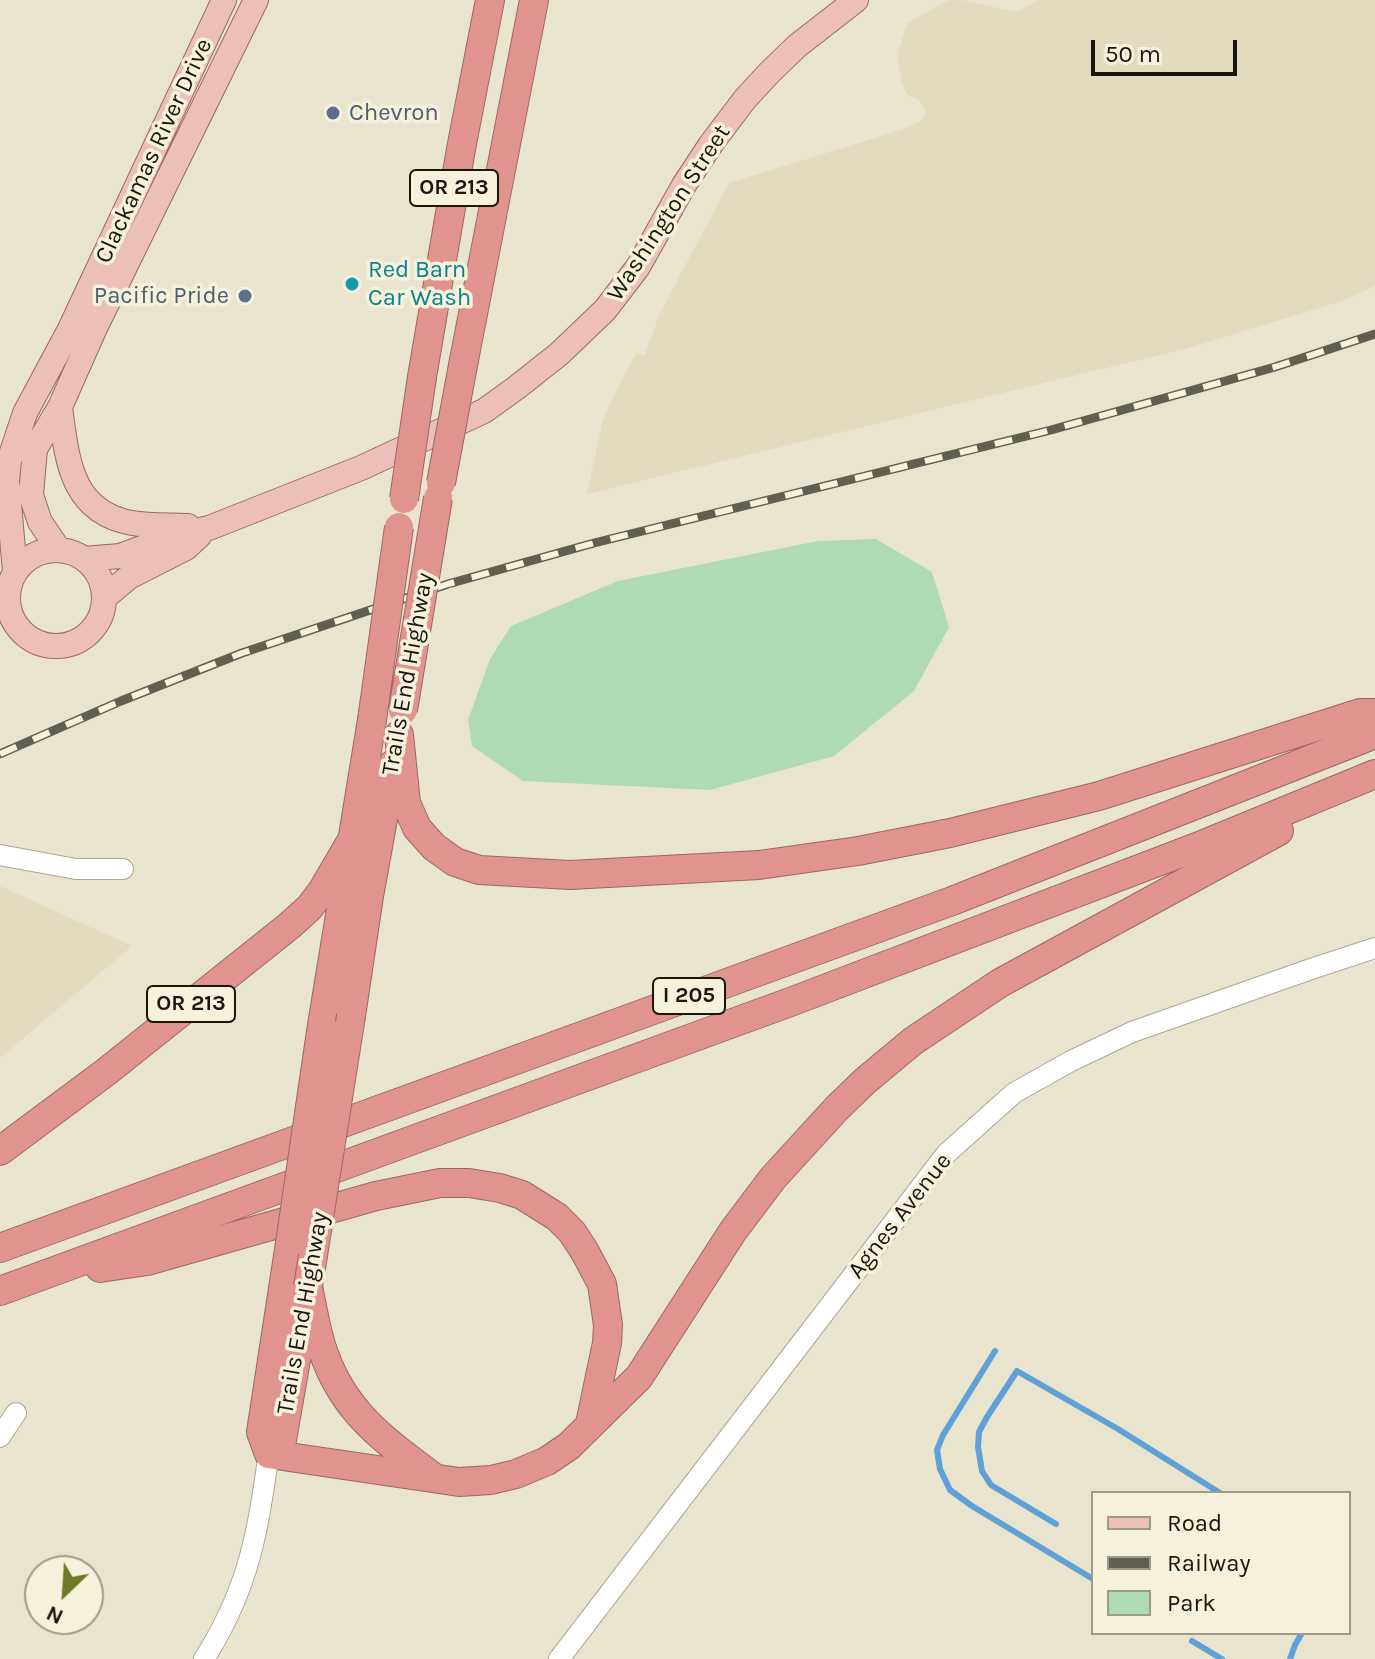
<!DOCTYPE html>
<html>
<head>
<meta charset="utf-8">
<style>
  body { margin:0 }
  #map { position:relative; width:1375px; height:1659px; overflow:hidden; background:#e9e4ce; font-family:Karla,sans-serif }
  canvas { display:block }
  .legend { position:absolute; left:1091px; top:1491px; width:260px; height:144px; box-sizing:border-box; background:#f6f1db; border:2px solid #9e9a8a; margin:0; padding:10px 14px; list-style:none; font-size:24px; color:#191710 }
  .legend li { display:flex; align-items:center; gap:16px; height:40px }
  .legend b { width:40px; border:2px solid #9e9a8a }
  .north { position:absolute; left:24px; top:1555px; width:80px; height:80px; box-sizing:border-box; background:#f6f1db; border:2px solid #9e9a8a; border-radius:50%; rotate:205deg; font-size:22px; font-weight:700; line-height:32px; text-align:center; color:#191710 }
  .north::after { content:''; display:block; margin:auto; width:28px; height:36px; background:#6e7a26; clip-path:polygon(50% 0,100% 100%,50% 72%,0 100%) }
  .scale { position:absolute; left:1091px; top:40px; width:146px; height:36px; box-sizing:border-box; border:4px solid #191710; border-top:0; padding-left:10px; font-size:24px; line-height:28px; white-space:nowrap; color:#191710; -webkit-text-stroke:6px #f6f1db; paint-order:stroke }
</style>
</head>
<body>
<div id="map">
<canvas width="1375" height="1659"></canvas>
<ul class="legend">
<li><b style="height:10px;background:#edbfbb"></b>Road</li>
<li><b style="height:10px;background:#615e52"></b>Railway</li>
<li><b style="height:22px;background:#aedbb1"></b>Park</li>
</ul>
<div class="north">N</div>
<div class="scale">50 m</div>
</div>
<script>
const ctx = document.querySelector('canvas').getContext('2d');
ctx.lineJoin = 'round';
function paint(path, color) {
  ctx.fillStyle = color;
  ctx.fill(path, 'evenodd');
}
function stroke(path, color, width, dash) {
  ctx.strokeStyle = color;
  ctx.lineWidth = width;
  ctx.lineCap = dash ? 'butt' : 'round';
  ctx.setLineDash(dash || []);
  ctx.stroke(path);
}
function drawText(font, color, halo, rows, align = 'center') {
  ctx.font = font + ' Karla,sans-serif';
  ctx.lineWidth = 7;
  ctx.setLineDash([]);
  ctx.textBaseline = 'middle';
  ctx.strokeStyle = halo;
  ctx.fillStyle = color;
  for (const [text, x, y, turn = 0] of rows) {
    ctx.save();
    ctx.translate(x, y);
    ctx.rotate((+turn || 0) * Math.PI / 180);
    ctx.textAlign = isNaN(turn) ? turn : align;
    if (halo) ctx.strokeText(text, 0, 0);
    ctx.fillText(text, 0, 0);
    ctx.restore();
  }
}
const built = new Path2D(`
  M949,0H961L1017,12L1038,0H1375V286L1342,301L1188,348L587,494L603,420L611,402L636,353L645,355L659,315L729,183L904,129L922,120L926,114L925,109L920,101L907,94L902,84L897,54L908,23Z
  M0,886L132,946L0,1058Z`);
const green = new Path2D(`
  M876,539L932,572L949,627L914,691L834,756L710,790L523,781L472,746L468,720L490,659L511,626L618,581L818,541Z`);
const stream = new Path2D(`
  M995,1351L943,1435L937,1450L940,1469L950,1490L972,1506L1093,1579
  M1056,1524L991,1485L982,1471L978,1447L979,1432L987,1417L1017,1371L1118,1429L1220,1493
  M1192,1641L1222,1659
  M1290,1659L1295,1645L1302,1633`);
const minor = new Path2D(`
  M0,855L76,869H123
  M0,1437L16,1413
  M204,1659C227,1623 245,1581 254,1540C261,1512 264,1483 269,1454
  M559,1659L920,1188L946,1154L1014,1093L1071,1061L1132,1032L1311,969L1375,948`);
const major = new Path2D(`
  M60,407C67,458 70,512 132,523C150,526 170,525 188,526
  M8 598a48 48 0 1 1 96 0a48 48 0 1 1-96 0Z
  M59,550L40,522L31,495L35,449L60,407L95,328L256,0
  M84,559L120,556L177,535L209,528L361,468L484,411L516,388L559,354L605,310L638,267L684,185L711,144L745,99L770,72L797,46L856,0
  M15,572L7,481L9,461L25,413L69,331L224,0
  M105,597L129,577L186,548L199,536`);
const highway = new Path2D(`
  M464,360L534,0
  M422,377L461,149L490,0
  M399,735L406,803L417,828L434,847L455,862L479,870L570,875L759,865L858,851L950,833L1099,796L1360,713H1375
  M351,1016L369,896L393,764
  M322,1025L372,720
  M0,1151L106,1072L289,926L309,908L322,891L353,838
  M0,1248L952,901L1375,734
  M100,1268L147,1261L376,1196L440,1183H469L500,1188L522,1195L557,1217L572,1232L585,1252L602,1284L608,1325L607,1343L590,1424
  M308,1287C313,1309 316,1332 324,1354C345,1413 384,1440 432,1476
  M0,1291L793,1001L1202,845L1375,774
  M269,1454L459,1482L491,1480L516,1474L547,1461L569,1446L639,1377L733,1231L773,1178L837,1108L865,1081L913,1041L1000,983L1279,831
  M269,1454L261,1432L290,1243
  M269,1454L282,1440L306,1302`);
const rail = new Path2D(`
  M0,754L121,701L242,653L448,584L594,543L1051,430L1275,367L1375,334`);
const highwayBridge = new Path2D(`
  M441,483L464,360
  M404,499L422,377
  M403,710L438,498
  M372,720L399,527
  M290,1243L322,1025
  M308,1287L351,1016`);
const markers = [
  [333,113,8,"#5c6f8a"],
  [352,284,8,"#0f9aa8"],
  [245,296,8,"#5c6f8a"]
];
const shields = [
  [454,188,88],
  [689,996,72],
  [191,1004,88]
];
const shieldNames = [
  ["OR 213",454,188],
  ["I 205",689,996],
  ["OR 213",191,1004]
];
const serviceNames = [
  ["Chevron",349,113],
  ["Pacific Pride",229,296,"right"]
];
const streetNames = [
  ["Clackamas River Drive",154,151,-65],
  ["Washington Street",669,213,-57],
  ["Trails End Highway",408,674,-80],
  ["Agnes Avenue",900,1216,-52],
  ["Trails End Highway",303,1313,-80]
];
const cultureNames = [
  ["Red Barn",368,270],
  ["Car Wash",368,298]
];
paint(built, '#e2dbbd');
paint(green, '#aedbb1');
stroke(stream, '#5fa1d7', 6);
stroke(minor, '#aca792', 22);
stroke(major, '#9b6862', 26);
stroke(highway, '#9b6862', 30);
stroke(minor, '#fff', 20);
stroke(major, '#edbfbb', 24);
stroke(highway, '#e1948e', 28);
stroke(rail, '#615e52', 9);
stroke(rail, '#f6f1db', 6, [18]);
stroke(highwayBridge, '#9b6862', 30, []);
stroke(highwayBridge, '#e1948e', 28);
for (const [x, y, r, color] of markers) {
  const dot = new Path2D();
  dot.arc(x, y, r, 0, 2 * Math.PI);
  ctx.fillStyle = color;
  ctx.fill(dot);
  stroke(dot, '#f6f1db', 3);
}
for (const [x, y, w] of shields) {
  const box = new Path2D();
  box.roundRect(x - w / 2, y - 18, w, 36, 6);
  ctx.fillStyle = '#f6f1db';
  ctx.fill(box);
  stroke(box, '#191710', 2);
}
drawText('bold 22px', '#191710', null, shieldNames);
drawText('24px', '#4e5e75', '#f6f1db', serviceNames, 'left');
drawText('24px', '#191710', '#f6f1db', streetNames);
drawText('24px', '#0d838f', '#f6f1db', cultureNames, 'left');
</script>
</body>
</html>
